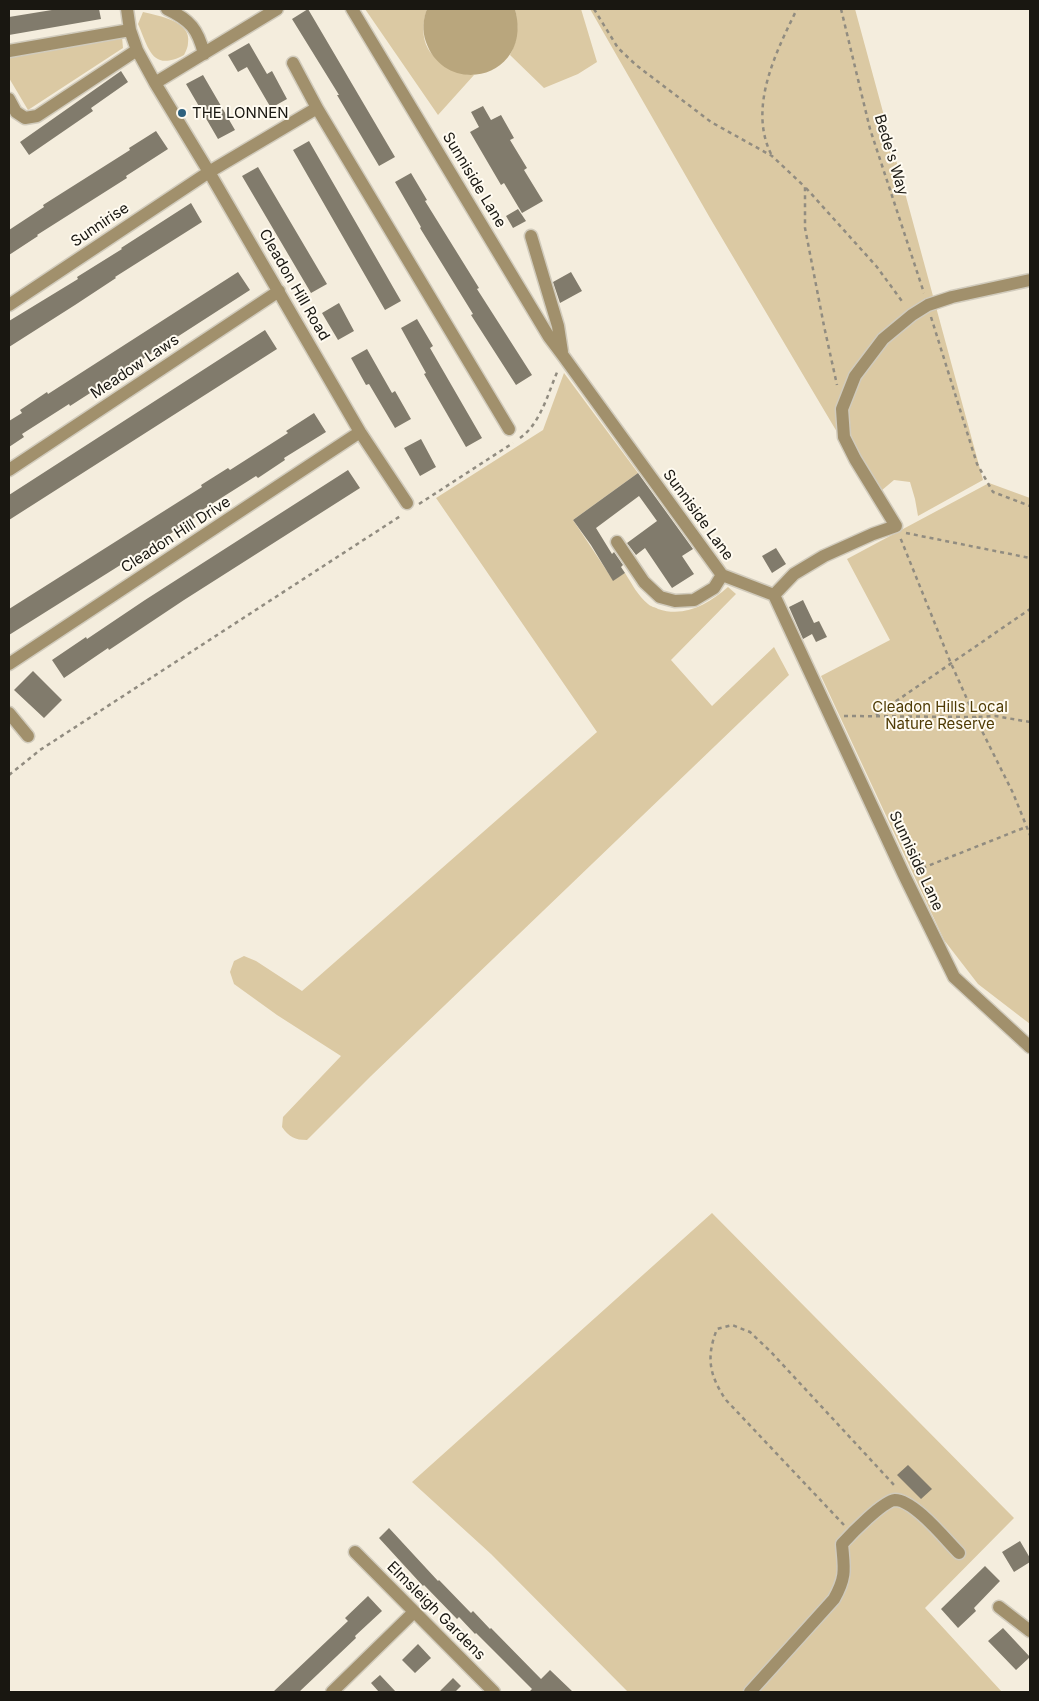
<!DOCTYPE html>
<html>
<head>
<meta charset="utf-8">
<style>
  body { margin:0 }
  #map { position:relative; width:1039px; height:1701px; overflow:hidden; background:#f4eddd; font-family:Inter,sans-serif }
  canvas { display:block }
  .frame { position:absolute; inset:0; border:10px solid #191711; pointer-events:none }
</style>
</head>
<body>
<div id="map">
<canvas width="1039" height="1701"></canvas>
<div class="frame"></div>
</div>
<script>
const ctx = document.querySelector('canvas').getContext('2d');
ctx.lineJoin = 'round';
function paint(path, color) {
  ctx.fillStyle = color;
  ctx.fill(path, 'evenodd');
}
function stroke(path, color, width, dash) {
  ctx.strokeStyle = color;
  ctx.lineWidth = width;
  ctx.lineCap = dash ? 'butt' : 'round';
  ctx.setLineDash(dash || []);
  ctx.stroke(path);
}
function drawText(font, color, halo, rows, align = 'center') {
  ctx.font = font + ' Inter,sans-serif';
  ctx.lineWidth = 4;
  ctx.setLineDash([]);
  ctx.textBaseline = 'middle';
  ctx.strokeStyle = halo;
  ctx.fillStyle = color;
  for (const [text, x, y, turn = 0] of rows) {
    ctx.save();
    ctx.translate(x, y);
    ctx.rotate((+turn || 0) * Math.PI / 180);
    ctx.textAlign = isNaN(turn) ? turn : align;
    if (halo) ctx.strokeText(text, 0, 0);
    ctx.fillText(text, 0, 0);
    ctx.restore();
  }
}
const green = new Path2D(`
  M365,9H427C422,23 421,42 432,54C436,59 443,62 449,65C457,71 463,75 474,75L438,115Z
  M515,9H581L597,62L578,74L544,88L510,55C518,39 519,26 515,9Z
  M590,9H855L983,480L918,516L915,499L910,482L894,480L875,496L710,218Z
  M143,12C159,16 192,21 188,43C188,47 186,51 184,55C152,72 149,49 138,24Z
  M122,37L123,48L28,110L9,78V56Z
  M564,373L638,473L573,520L613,580L625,573C632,584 638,596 648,604C651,607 655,607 658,609C685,618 708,604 728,587L736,594L671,660L712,706L774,647L789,675L371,1076L307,1140C295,1140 289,1137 282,1127L283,1117L341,1056L277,1015L234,984L230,972L234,961L244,956L256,961L302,991L597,732L436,498L543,430Z
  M989,483L1030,498V1024L978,984L944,940L821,676L890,640L847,559Z
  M712,1213L1014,1518L925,1608L1002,1692H628L491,1554L412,1482Z`);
const water = new Path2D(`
  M427,9H515C534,78 446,99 426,42C422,31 423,19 427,9Z`);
const building = new Path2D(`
  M58,9H99L101,19L9,35V17Z
  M308,9L395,157L379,166L337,95H339L292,19Z
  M249,43L267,74L272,71L287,99L271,108L247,67L238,72L228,55Z
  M121,71L128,82L91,108L93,111L29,155L20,142Z
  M203,75L235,130L218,139L186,84Z
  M483,106L491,120L501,115L514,138L510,140L527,168L524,170L543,201L522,213L504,183L501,185L470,132L479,127L471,112Z
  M156,131L168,149L126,176L127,178L37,235L38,236L9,255V230L44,207L43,205L130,150L129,148Z
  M309,141L401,301L385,310L293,150Z
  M258,167L327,284L311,293L242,176Z
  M411,173L427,200L425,201L479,288L477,289L532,375L516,385L471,315L473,314L420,228L421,227L395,182Z
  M191,203L202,222L115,277L116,278L75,305L9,347V321L78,279L77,277L122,249L121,248Z
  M518,209L526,221L513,228L506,216Z
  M238,272L250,290L70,406L69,404L22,434L24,437L9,447V421L22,413L20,410L47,392L48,394Z
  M571,272L582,291L560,303L553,282Z
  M339,303L354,331L338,340L322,313Z
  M417,319L433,346L430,348L482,438L466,447L424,374L426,373L401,328Z
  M265,330L277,349L9,520V495Z
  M367,349L392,393L395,391L411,419L395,428L369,384L366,385L351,358Z
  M314,413L326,432L284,458L285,460L258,478L256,476L199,512L200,514L173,532L9,635V609L202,487L201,485L228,468L230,470L288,433L286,431Z
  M421,439L436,467L420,476L404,448Z
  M348,470L360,488L184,600L109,650L108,648L64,678L52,660L86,637L87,639L145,600Z
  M638,473L693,549L682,556L694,574L672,588L645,548L636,555L627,543L657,521L639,496L596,528L612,554L614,552L623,565L621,567L625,573L613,581L591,545L573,520Z
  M776,548L786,564L772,573L762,556Z
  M803,600L814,623L819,621L827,637L816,642L812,634L803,639L789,607Z
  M33,671L62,700L44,718L14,690Z
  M908,1465L932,1489L921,1499L897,1475Z
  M389,1528L438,1581L439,1580L471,1613L473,1611L490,1629L491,1628L541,1679L550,1670L573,1692H529L532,1689L476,1633L475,1634L459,1617L457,1619L424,1585L423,1586L379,1538Z
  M1020,1541L1030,1558V1562L1014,1572L1002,1552Z
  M985,1566L1000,1581L974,1608L976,1611L958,1628L941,1609Z
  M368,1596L382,1611L355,1636L356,1638L299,1692H273L348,1621L345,1618Z
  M1003,1628L1030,1657L1016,1670L988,1641Z
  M418,1644L431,1658L415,1673L402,1660Z
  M380,1675L396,1692H379L371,1683Z
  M453,1678L461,1686L455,1692H439Z`);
const path = new Path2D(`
  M594,9L618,48L636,65L711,122L772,156L805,187V228L824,326L837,385
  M841,9L870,129L924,293
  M771,154C748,107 776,52 797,9
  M806,188L877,267L904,304
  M931,317L977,464L993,492L1030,506
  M520,438C541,423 548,393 558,370
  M419,504L513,443
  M906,533L1030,558
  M876,715L1030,609
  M844,716L975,717L950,661L900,537
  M1030,722L995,716L975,717L1013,793L1030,835
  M9,775L40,750L402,515
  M915,871L1026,827
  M844,1525L726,1400C709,1375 706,1357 717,1329L732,1325L750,1332L771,1352L895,1486`);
const minor = new Path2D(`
  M127,9L130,30L137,50L155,83L209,172L360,432L407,503
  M167,9C190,20 198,29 204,54
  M352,9L549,337L564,357L722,575L774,595L904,875L954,977L1030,1047
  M9,51L130,30
  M293,63L317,108
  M155,83L277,9
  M9,99L16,112L25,118L37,116L137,50
  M531,236L558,326L562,352
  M9,305L209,172L317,108L509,429
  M9,470L279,291
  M617,542L644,582L660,597L675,601L694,600L714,588L722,575
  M774,595L794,574L824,556L873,534L896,526L855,459L844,437L842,409L855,376L883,339L912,315L928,305L952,297L1030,280
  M9,664L360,432
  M9,713L28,736
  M355,1552L494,1692
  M999,1607L1030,1631
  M332,1692L414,1612
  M750,1692L834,1599C847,1576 844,1568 842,1544C851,1534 883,1501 895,1500C914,1500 946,1540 959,1553`);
const markers = [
  [182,113,5,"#2e617e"]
];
const poiNames = [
  ["THE LONNEN",192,113]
];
const streetNames = [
  ["Bede's Way",891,155,73],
  ["Sunniside Lane",474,180,59],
  ["Sunnirise",100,225,-34],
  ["Cleadon Hill Road",294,285,60],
  ["Meadow Laws",135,367,-34],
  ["Sunniside Lane",698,515,54],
  ["Cleadon Hill Drive",176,535,-33],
  ["Sunniside Lane",916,861,65],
  ["Elmsleigh Gardens",436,1611,45]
];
const parkNames = [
  ["Cleadon Hills Local",940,707],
  ["Nature Reserve",940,724]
];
paint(green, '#dbc9a3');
paint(water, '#b9a67d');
paint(building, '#817b6c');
stroke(minor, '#d1cbbc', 15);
stroke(path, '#918c80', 2.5, [4, 4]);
stroke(minor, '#a1906c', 12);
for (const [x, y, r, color] of markers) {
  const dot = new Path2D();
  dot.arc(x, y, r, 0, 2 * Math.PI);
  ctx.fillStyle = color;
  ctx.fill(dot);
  stroke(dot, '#fffbf1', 2);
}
drawText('15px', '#191711', '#fffbf1', poiNames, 'left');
drawText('15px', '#191711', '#fffbf1', streetNames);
drawText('15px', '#4f3b05', '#fffbf1', parkNames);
</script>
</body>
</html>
